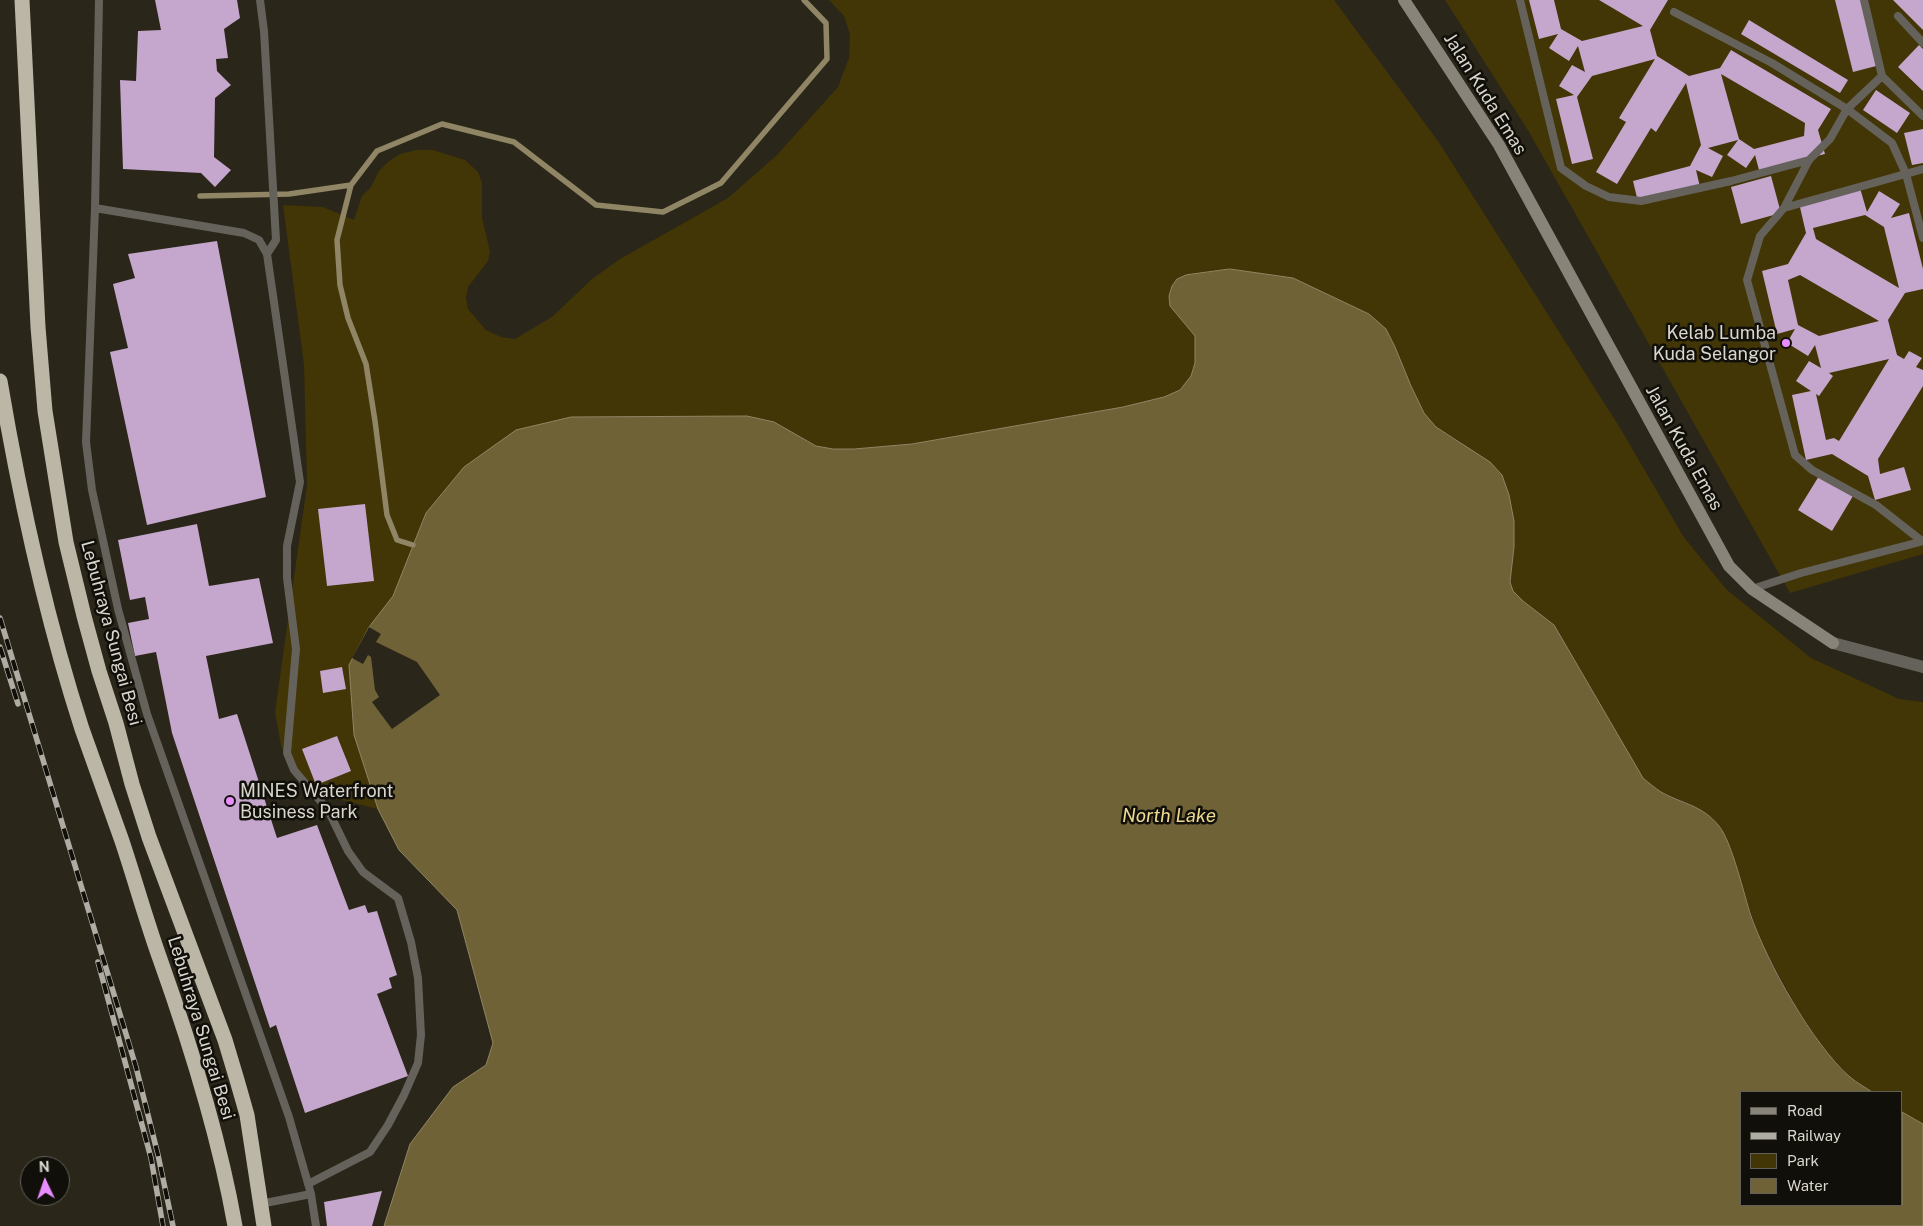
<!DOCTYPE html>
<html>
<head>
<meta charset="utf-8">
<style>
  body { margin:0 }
  #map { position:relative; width:1923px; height:1226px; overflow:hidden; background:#2a2619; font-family:"Public Sans",sans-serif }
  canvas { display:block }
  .legend { position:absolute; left:1740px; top:1091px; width:162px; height:115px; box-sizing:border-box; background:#110f09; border:1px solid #615f58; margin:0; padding:6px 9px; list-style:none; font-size:15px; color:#d9d6ce }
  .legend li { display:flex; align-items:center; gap:10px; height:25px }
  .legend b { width:25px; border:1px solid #615f58 }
  .north { position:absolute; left:20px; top:1156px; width:50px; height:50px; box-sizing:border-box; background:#110f09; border:1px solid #615f58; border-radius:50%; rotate:357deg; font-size:14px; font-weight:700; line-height:20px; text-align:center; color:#d9d6ce }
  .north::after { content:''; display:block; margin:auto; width:18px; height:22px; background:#e98dfe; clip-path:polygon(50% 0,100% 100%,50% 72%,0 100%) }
</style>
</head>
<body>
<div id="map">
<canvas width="1923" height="1226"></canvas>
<ul class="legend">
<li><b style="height:6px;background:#88847a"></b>Road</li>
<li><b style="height:6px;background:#afaca3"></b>Railway</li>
<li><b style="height:14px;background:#423506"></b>Park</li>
<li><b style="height:14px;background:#706237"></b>Water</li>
</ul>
<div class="north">N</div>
</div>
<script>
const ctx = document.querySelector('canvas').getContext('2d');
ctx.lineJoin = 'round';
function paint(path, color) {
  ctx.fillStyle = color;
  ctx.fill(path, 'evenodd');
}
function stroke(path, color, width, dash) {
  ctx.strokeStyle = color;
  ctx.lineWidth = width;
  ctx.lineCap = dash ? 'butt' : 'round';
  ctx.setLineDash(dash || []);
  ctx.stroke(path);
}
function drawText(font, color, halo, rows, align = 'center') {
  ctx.font = font + ' "Public Sans",sans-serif';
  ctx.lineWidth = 5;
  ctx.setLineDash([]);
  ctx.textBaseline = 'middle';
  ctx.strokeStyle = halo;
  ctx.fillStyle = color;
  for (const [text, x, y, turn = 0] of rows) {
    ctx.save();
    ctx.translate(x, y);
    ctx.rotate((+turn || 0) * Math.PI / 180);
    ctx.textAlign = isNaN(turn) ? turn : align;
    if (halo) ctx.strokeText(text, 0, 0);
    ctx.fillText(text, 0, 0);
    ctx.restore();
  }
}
const green = new Path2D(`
  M829,0H1334L1438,141L1622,431L1683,536L1726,589L1811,658L1899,699L1923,702V1124L1902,1112V1092H1872L1850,1077L1826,1052L1796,1007L1759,938L1728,844L1721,828L1688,803L1661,792L1643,778L1554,625L1523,601L1513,591L1510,582L1514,547V521L1461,442L1436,427L1424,413L1411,386L1395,347L1386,329L1369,314L1293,278L1230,269L1186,275L1177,279L1175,313L1185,322L1195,336V363L1191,376L1180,390L1164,397L1123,407L912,444L854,449H833L816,446L774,422L426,513L393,596L369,627L349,665L354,735L378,809L317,794L295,777L281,746L275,712L307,485L304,365L283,205L323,207L354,220L362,196L371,187L379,171L388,162L400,154L416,150H433L465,160L478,172L482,183V218L490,251L488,261L468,287L466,298L468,309L486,330L501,337L515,339L552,317L592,279L620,259L728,198L777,155L838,87L849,58L850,35L844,16Z
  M1445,0H1923V554L1790,593L1529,132Z`);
const water = new Path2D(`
  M1230,269L1293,278L1369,314L1386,329L1395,347L1411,386L1424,413L1436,427L1490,462L1502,475L1509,495L1514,521V547L1510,582L1513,591L1523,601L1554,625L1643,778C1649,783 1655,788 1661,792C1683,804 1702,805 1719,826C1732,842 1744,895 1751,916C1767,962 1813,1045 1850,1077C1857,1083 1865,1087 1872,1092H1742V1205H1902V1112L1923,1124V1226H384L410,1144L453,1087L486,1065L493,1043L457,910L399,850L378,809L354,735L349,665L369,627L393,596L426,513L464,467L516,430L571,417L747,416L774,422L816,446L833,449H854L912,444L1123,407L1164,397L1180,390L1191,376L1195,363V336L1170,306L1169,296L1172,286L1177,279L1186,275Z`);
const pier = new Path2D(`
  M369,627L381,634L376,642L417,662L440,695L392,729L372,702L379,697L375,690L371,657L368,655L363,664L352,658Z`);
const stream = new Path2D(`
  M200,196L289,194L351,185
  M413,545L397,540L387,515L375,421L366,364L348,318L340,285L337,240L351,185L377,151L442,124L514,142L596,205L663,212L721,183L827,59L826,23L804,0`);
const building = new Path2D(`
  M155,0H237L240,18L224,29L228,58L216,59L217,71L231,85L215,98L214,157L231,170L215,187L201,173L123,169L120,80L136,81L138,31L161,30Z
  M1529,0H1554L1561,29L1582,41L1643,26L1599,0H1668L1650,30L1657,56L1689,76L1720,68L1731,50L1831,109L1818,130L1825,154L1759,170L1755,155L1746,168L1727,155L1738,140L1708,148L1723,156L1712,177L1696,170L1700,187L1638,202L1633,181L1690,166L1701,145L1686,83L1656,132L1651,128L1617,184L1596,172L1626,122L1619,118L1655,59L1592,76L1577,97L1593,159L1572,164L1556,99L1574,95L1559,86L1572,65L1585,72L1578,46L1569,61L1549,48L1558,34L1539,39ZM1721,74L1805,123L1804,136L1754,149L1739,139Z
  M1835,0H1863L1880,65L1853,72Z
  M1893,0H1923V30Z
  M1749,20L1848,80L1840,93L1741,34Z
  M1919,45L1923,49V91L1898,67Z
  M1876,90L1910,113L1897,133L1863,110Z
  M1923,129V163L1912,165L1904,133Z
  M1771,176L1781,213L1741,224L1731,187Z
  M1860,188L1867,212L1879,191L1900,204L1891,218L1909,213L1923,269V289L1905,293L1888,320L1897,355L1904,359L1909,351L1922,358L1916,367L1923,370V386L1878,459L1880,474L1904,467L1911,490L1875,500L1868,476L1832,454L1806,460L1792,395L1811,391L1796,381L1809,361L1821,368L1815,345L1808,356L1787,343L1795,329L1777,334L1762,271L1788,264L1806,233L1799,203ZM1865,215L1884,227L1899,288L1816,239L1813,228ZM1800,275L1879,321L1819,336L1798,325L1788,280ZM1889,359L1839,441L1834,438L1826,440L1816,394L1819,396L1833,376L1829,373Z
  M217,241L266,497L147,525L110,352L128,348L113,284L135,278L128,254Z
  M1819,476L1853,496L1832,531L1798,510Z
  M365,504L374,581L327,586L318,509Z
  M197,524L209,586L259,578L273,643L206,656L219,719L237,714L277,838L317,825L349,910L365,905L368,913L377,911L397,975L389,978L392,988L377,994L408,1076L305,1113L276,1025L270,1028L172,733L156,652L135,656L128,623L149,619L145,597L130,600L118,540Z
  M342,667L346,689L323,693L320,671Z
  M337,736L351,771L316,785L302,749Z
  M382,1191L372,1226H327L324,1202Z`);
const lane = new Path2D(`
  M99,0L95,208L86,442L92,490L118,609L147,714L289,1117L311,1194L260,1204
  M260,0L264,31L276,240L267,254
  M1520,0L1561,168L1586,186L1609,197L1641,201L1731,181L1809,160
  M1864,0L1882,76L1923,116
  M1674,12L1772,63L1847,109L1892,143L1906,174L1923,238
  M1898,16L1923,43
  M95,208L244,233L259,240L267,254L300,482L287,546V578L296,649L287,753L294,770L328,810L348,851L363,872L398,898L411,942L418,978L421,1035L418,1063L404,1095L388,1125L370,1152L308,1184
  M1784,208L1809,160L1830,139L1847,109L1882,76
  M1922,541L1876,505L1812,470L1795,455L1747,280L1760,236L1784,208L1923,169
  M1752,589L1801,573L1923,541
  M311,1194L316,1226`);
const street = new Path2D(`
  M1833,643L1923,667`);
const secondary = new Path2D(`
  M1404,0L1499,145L1729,566L1752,589L1833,643`);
const highway = new Path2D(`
  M22,0L38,327L45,411L66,542L84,616L99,671L116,723L132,784L149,837L225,1040L237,1080L247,1115L264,1226
  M0,381C20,499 45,615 82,729C95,766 109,804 122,841C135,880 146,920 160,959C191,1046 219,1135 235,1226`);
const rail = new Path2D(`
  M0,618L136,1067L158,1155L173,1226
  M0,647L18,704
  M98,962L151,1158L163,1226`);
const markers = [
  [1786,343,5,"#e98dfe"],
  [230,801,5,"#e98dfe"]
];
const streetNames = [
  ["Jalan Kuda Emas",1485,94,58],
  ["Jalan Kuda Emas",1684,448,61],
  ["Lebuhraya Sungai Besi",111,633,75],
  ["Lebuhraya Sungai Besi",201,1028,73]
];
const poiNames = [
  ["Kelab Lumba",1776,333],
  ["Kuda Selangor",1776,354],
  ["MINES Waterfront",240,791,"left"],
  ["Business Park",240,812,"left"]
];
const waterNames = [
  ["North Lake",1169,816]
];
paint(green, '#423506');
paint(water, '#706237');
stroke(water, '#908564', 1);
paint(pier, '#2a2619');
stroke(stream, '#908564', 5.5);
paint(building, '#c5a6cc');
stroke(lane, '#65625c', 8);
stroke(street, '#65625c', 12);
stroke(secondary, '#88847a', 12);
stroke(highway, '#bcb6a6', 15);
stroke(rail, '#afaca3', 5.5);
stroke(rail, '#110f09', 4, [11]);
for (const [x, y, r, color] of markers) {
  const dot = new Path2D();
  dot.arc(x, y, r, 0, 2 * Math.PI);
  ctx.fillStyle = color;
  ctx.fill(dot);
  stroke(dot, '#110f09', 2);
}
drawText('18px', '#d9d6ce', '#110f09', streetNames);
drawText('18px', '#d9d6ce', '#110f09', poiNames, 'right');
drawText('italic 19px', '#efd890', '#110f09', waterNames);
</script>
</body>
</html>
